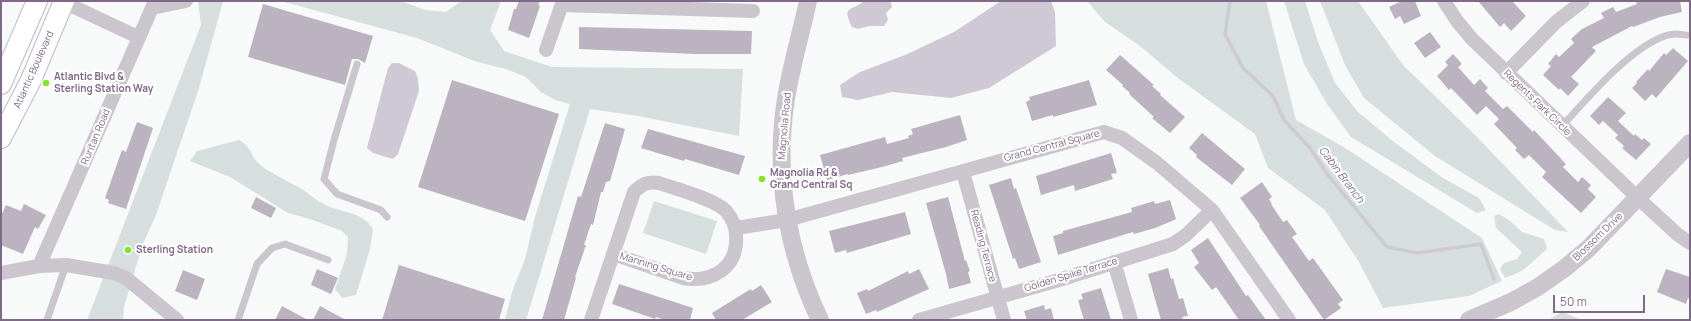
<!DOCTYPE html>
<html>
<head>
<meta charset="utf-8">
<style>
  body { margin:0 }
  #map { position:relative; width:1691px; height:321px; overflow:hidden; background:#f7faf8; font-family:Manrope,sans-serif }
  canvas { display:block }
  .frame { position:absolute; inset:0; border:2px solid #806889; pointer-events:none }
  .scale { position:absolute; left:1553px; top:295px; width:92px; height:18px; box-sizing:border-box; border:2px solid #806889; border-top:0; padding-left:5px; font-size:12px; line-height:14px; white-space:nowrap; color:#806889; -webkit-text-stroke:3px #fff; paint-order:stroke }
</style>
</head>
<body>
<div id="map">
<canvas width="1691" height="321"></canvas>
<div class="frame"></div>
<div class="scale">50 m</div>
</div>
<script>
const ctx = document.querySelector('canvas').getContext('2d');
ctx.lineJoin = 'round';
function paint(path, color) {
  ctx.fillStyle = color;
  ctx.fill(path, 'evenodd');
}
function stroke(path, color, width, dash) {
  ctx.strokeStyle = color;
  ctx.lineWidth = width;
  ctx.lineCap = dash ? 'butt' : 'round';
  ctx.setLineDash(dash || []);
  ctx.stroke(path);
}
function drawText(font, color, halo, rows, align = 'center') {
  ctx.font = font + ' Manrope,sans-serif';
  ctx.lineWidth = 4;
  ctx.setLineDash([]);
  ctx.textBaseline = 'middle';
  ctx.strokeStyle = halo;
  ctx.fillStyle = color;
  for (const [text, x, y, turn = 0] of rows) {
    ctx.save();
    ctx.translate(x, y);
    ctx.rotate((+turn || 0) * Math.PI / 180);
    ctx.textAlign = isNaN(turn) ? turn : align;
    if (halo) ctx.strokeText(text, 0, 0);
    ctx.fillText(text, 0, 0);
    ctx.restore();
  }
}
const green = new Path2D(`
  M198,1H223L199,88L156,215L142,246L124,307L123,320H87L201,25Z
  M281,1H401L425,10L446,12L461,1H501L490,30L504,51L552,67L743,69L739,136L638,116L590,109L526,320H505L512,292L525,259L535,217L570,104L555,100L541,92L526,77L506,69L477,62L417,38Z
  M1087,1H1266L1296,120L1342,146L1482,238L1502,281L1469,296L1383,308L1359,262L1325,210L1268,168L1255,134L1179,79L1140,46L1105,22Z
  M1284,1H1305L1318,42L1335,83L1358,112L1394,142L1443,178L1479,198L1486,210L1477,213L1351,137L1327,104L1304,64Z
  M1320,1H1358L1403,65L1477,137L1568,232L1555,230L1435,156L1364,98L1345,65Z
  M239,140C253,148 250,155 258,163C266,171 290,182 300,188C307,192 313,198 320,202C339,214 360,209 373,229L370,249L356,295L342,298L335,289L347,254L348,237L342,231L310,219L288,213L230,177L190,161L197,151Z
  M654,201L717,221L706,254L643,233Z
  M1499,214L1510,221L1522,232L1544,239L1547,249L1522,271L1505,278L1500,269L1504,263L1517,259L1522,252L1496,228L1494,216Z
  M1562,312L1582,320H1548Z`);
const water = new Path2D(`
  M864,1H890L892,7L886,13L888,20L884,26H869L858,29L852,27C841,4 852,12 864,1Z
  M1001,1H1051L1055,12L1056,46L989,88L951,98L892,92L858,100L842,97L840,85L860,72L905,55L954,32Z
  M392,63H399L415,71L418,79L419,91L398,154L393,159L373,153L367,148L388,68Z`);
const stream = new Path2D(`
  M1230,1L1225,34L1243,68L1273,96L1284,120L1310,148L1328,175L1387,247L1417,253L1481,244L1494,279`);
const building = new Path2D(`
  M519,1H540L538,5L540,6L529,38L508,30L514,9H516Z
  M1402,1H1415L1421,16L1404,24L1400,16L1395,19L1389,7Z
  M1478,1H1512L1526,16L1511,31L1504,23L1500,27Z
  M1636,1H1680L1682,12L1660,17L1633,27L1632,26L1592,47L1596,51L1571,77L1579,84L1568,96L1560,88L1559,90L1543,75L1551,66L1548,64L1556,54L1559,57L1574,43L1571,39L1582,29L1604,18L1601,13L1613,7L1616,12L1637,4Z
  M263,4L373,36L365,63L358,59H352L345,85L248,57Z
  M579,27L752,31L751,54H695L579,49Z
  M1430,32L1441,47L1425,58L1414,43Z
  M1673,48L1688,61L1656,98L1652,94L1645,101L1632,88L1637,83L1636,82L1648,69L1649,71L1664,53L1666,55Z
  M1453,54L1462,64L1458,67L1474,85L1480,79L1488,88L1485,91L1503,109L1507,106L1533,132L1534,130L1566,164L1563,167L1578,182L1582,177L1591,185L1588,189L1596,197L1581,213L1542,177L1546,172L1529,155L1524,159L1515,150L1517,148L1494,124L1499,119L1486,106L1477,115L1451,88L1449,90L1437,76L1448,65L1445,62Z
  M1120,55L1154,85L1152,86L1161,94L1160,95L1185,117L1170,133L1152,118L1154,117L1129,94L1130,93L1122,86L1123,85L1106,70Z
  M452,80L559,114L525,221L418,187Z
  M1089,80L1097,105L1053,117V115L1032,121L1026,102L1030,100L1029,97Z
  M1608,97L1626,113L1618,121L1634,136L1635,134L1642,140L1644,138L1651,144L1636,160L1622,148L1624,146L1615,138L1618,135L1603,121L1599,125L1590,116Z
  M960,115L967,140L946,147L902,158L903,161L882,167L848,175V174L827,180L820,155L885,137L887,144L909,138L908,136L913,134L911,129Z
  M137,122L153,128L126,209L108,203L109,200L105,198L122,150L126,152Z
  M605,123L625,129L610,181L606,182L603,192H601L593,225L591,224L584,245H586L575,277L576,278L564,320H542L578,196L581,197Z
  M648,129L745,156L739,175L685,159L684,161L674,158L641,148Z
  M1202,133L1245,169L1232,185L1196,157L1197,155L1189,148Z
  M1111,153L1117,173L1111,174L1113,179L1075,191L1074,185L1041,195L1036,176Z
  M1011,178L1014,189L1016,188L1041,262L1019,269L1015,258L1013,259L989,185Z
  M1262,182L1272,197L1269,199L1272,204H1271L1283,222L1287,220L1297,234L1292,237L1309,261L1313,258L1343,300L1338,304L1341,308L1324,320L1259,226L1260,225L1240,198Z
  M256,197L276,208L271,218L251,208Z
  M948,197L965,261L966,260L970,271L968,272L971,283L949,289L946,274L926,203Z
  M1170,200L1176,219L1172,221L1155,228L1134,234L1133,232L1058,255L1053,236L1063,233V231L1132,212L1131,208L1154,201L1155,204Z
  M24,204L46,215L38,229L35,227L23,254L1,245V216L6,205L21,211Z
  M905,212L911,234L847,253L846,250L835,253L829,231Z
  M1208,238L1246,296L1248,295L1266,320H1239L1216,287L1212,290L1194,267L1199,263L1191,250Z
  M399,265L505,299L499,320H382Z
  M1168,268L1171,279L1173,278L1179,299L1183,298L1188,316L1182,317L1183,320H1161L1148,274Z
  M317,269L338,278L331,294L311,285Z
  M919,269L929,289L877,312L876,310L866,314L857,293L867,289L868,291L908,271L909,274Z
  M1666,269L1690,277V299L1688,298L1686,304L1657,292Z
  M183,270L205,279L197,300L175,291Z
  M619,284L693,308L690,320H665L656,317L655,319L612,304Z
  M761,285L772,302L742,320H716L712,313L741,295L751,289L752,291Z
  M1101,288L1111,320H1084L1078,300L1083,299L1081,294Z
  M1044,305L1045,310L1051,308L1054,320H1027L1024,311Z
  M282,306L308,320H275Z
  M320,306L346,320H313Z`);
const service = new Path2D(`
  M357,64L334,140L324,179L337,194L381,210L387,217
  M1562,126C1588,98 1626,52 1662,37C1670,33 1677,34 1686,35
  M47,320L66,265
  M238,320L257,264L272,248L285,244L328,260`);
const minor = new Path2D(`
  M61,1L138,37
  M1444,1L1457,21L1472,39L1638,198L1677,234L1690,243
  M562,5L753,11
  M152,8L186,1
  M546,50L563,1
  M1506,73L1556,22L1583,1
  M963,172L1004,320
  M736,228L787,220L1104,132L1122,138L1157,163L1212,210L1289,320
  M1114,262L1131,320
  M39,266L155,1
  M1,273L39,266L66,265L114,273L126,278L177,320
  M591,320L634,192C642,184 648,181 659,183C676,189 715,199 726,211C733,219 736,227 736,236C738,268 712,283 683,278L613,254
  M919,320L1059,280L1173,244L1186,235L1212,210`);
const tertiary = new Path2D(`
  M808,1C801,34 791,66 786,99C774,174 787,251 820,320
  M1469,320L1511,302L1538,287L1565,268L1589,248L1690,143`);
const secondary = new Path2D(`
  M1,84L37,1
  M1,138L31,80L64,1`);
const markers = [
  [46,83,4,"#84e62b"],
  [762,179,4,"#84e62b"],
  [128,250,4,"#84e62b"]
];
const streetNames = [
  ["Atlantic Boulevard",34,70,-66],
  ["Regents Park Circle",1537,103,44],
  ["Magnolia Road",785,126,-85],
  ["Ruritan Road",96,137,-67],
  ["Grand Central Square",1052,146,-15],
  ["Blossom Drive",1598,237,-44],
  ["Reading Terrace",983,246,75],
  ["Manning Square",656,267,17],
  ["Golden Spike Terrace",1071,275,-17]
];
const poiNames = [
  ["Atlantic Blvd &",54,77],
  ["Sterling Station Way",54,89],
  ["Magnolia Rd &",770,173],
  ["Grand Central Sq",770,185],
  ["Sterling Station",136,250]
];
const waterNames = [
  ["Cabin Branch",1341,175,53]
];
paint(green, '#d6dfde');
paint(water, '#cfc8d5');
stroke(stream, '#cfc8d5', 3.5);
paint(building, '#bcb3c0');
stroke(secondary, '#c1bac4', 22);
stroke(service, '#cbc5cd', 7);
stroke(minor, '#cbc5cd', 14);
stroke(tertiary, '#cbc5cd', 18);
stroke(secondary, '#fff', 20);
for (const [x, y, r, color] of markers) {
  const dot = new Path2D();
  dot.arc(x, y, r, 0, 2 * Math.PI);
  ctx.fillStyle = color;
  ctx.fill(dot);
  stroke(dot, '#fff', 1.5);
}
drawText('10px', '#806889', '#fff', streetNames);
drawText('bold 10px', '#806889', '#fff', poiNames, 'left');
drawText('italic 11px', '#826f92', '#fff', waterNames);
</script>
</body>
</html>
